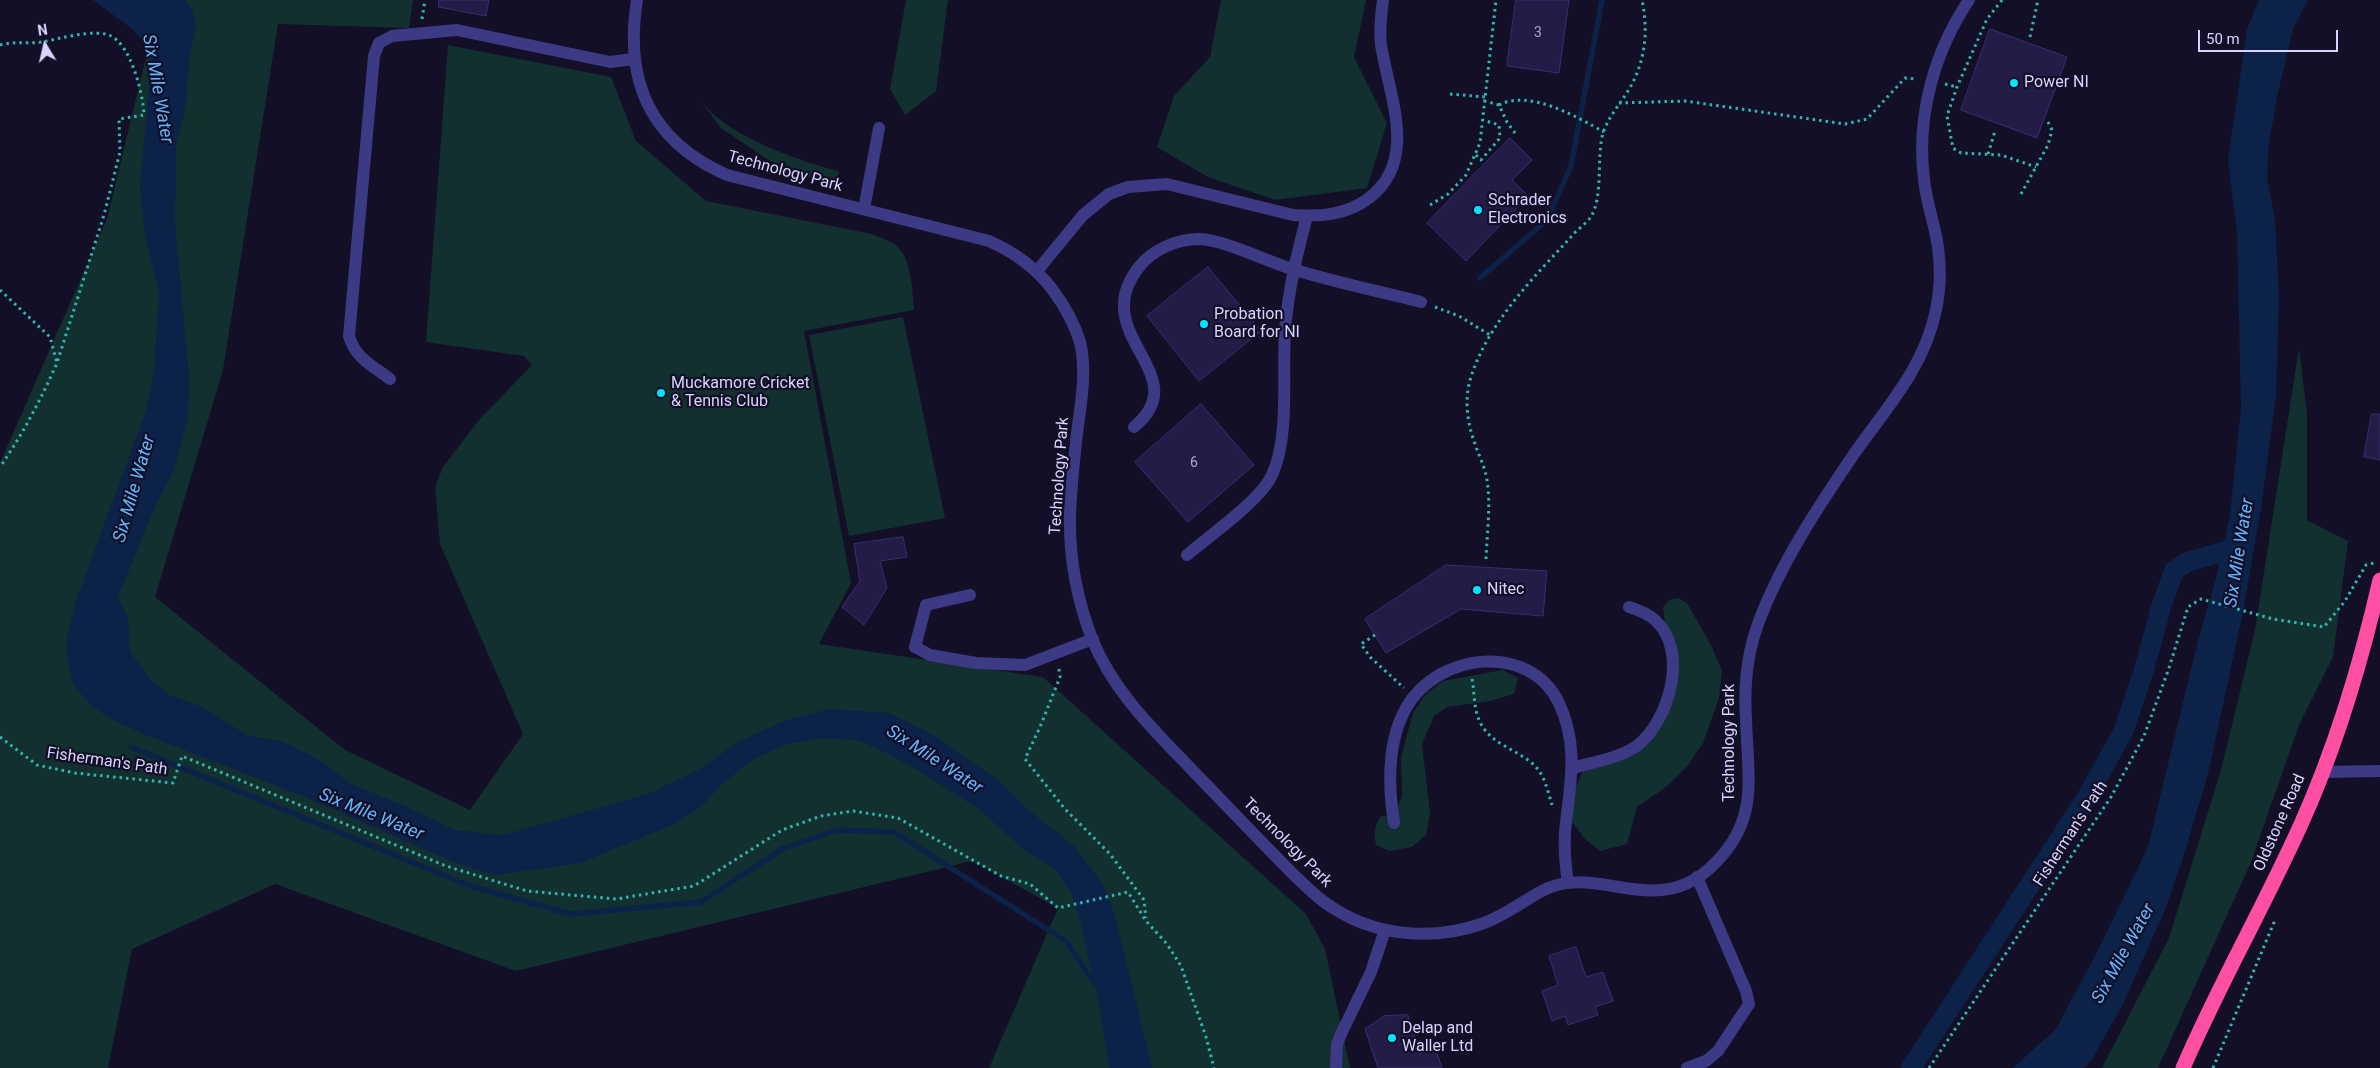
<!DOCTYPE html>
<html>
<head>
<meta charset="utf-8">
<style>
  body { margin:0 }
  #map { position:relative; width:2380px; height:1068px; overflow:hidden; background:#130f26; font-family:Roboto,sans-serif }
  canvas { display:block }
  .north { position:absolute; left:20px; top:20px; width:50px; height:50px; -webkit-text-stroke:4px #130f26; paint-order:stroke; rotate:351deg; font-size:14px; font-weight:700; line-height:20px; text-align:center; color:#d9d4ff }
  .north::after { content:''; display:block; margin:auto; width:18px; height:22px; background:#d9d4ff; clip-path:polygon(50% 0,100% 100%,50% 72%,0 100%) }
  .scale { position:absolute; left:2198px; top:30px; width:140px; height:22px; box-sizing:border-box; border:2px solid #d9d4ff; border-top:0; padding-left:6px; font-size:15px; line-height:18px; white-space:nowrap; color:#d9d4ff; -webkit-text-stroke:4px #130f26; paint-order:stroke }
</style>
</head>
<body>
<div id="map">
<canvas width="2380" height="1068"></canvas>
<div class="north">N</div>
<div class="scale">50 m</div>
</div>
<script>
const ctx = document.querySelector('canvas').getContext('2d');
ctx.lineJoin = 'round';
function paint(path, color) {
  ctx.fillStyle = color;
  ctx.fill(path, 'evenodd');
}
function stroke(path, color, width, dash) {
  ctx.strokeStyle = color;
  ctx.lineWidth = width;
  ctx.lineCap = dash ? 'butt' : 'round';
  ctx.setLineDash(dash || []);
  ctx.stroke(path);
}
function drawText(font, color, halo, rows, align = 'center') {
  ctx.font = font + ' Roboto,sans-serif';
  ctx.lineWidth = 4.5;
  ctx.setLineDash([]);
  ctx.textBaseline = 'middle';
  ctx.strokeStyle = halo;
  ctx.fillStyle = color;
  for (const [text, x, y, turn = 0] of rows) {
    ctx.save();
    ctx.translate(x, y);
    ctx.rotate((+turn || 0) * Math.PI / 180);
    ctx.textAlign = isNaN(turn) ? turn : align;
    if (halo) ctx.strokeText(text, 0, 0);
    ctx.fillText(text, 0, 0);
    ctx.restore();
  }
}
const green = new Path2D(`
  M116,0H413L409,28L278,24L223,370L155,597L345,750L470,810L523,734L440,544L435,487L443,467L479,420L532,365L524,356L426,342L448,45L611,77L636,141L706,201L872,234C879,237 888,240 894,244C912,255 912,290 914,310L804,331L851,583L819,644L1043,677L1306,914L1325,949L1350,1068H989L1058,908L972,861L516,971L275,884L132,949L108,1068H0V463L107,219L149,45Z
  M906,0H948L936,91L905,115L890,89Z
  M1221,0H1366L1354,57L1387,123L1367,188L1275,200L1208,177L1157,147L1174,96L1210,57Z
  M700,100C726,135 797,161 839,171L837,183L806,177L770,161L721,128Z
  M903,317L945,518L849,536L809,335Z
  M2299,348L2307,414V520L2348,541L2333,657L2299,725L2251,862L2158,1068H2102L2169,938L2221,770L2255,630Z
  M1678,598L1687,603L1711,645L1722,671L1719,698L1703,743L1688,765L1666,787L1637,807L1627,844L1600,851L1585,839L1570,819L1573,794L1584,768L1628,748L1658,717L1672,678L1663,607L1669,600Z
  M1503,670L1518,678L1514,694L1490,701L1447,707L1434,716L1422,744L1430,813L1426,835L1412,847L1389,851L1376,845C1374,833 1374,827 1380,817L1395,813L1402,796L1401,757L1413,713L1425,695L1443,681Z`);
const water = new Path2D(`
  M93,0H185L192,9L196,28L190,53L185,109L176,147L175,224L189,376L188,419L173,472L156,504L118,597L128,617L130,652L151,680L169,695L205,708L248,736L282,741L318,759L351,784L407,807L455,830L503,835L648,794L698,770L740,741L784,721L829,709L889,713L934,735L999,781L1030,811L1075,847L1104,886L1115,916L1152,1068H1109L1100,1009L1081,924L1072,895L1055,869L1024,850L980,810L926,775L885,752L857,740L822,738L786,744L754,759L722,784L702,806L676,823L581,863L495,875L453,862L303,796L141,733L111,719L90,705L74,685L68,665L67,638L77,598L146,411L154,372L159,293L145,236L140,186L149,87L150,48L132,29Z
  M2259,0H2308L2293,29L2277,97L2269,144L2267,177L2275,220L2279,298L2276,395L2261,509L2243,612L2208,774L2182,861L2165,910L2123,1004L2091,1061L2084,1068H2013L2056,1029L2098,950L2148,847L2196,648L2217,574L2230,515L2241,408L2237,234L2228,160L2247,29Z`);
const stream = new Path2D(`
  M1480,278L1547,220L1571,166L1602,0
  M131,747L470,886L571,914L701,902L782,849L837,830L894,832L1066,941L1094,983`);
const canal = new Path2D(`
  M1911,1068L2087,797L2123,732L2144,670L2161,607L2174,571L2187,562L2240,547`);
const building = new Path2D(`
  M439,0H489L486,16L439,7Z
  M1516,0H1569L1559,73L1507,66Z
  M1990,29L2067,57L2037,138L1961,110Z
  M1510,138L1532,160L1512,180L1528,196L1466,261L1427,223Z
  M1208,267L1261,331L1199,381L1147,316Z
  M1201,404L1254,465L1188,522L1135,462Z
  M2372,414H2380V460L2364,457Z
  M903,537L907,557L880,561L887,588L864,625L842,607L860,581L854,544Z
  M1446,565L1547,571L1543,616L1461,609L1386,653L1365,619Z
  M1576,947L1586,977L1603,972L1613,1001L1595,1007L1598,1015L1568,1025L1565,1016L1552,1021L1542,991L1558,985L1549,956Z
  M1408,1015L1420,1052L1435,1047L1442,1068H1378L1365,1029L1384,1016Z`);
const path = new Path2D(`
  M2002,0L1987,19L1957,87L1947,116L1953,148L1961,153L2001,155L2036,167
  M422,19L425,0
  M2030,37L2038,0
  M0,45C14,41 28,44 42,42C58,39 96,28 111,36C131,46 143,93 144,115L119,119L120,152L104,215L57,363
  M1945,84L1957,87
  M1450,94L1485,97
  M1484,101L1499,105L1507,122L1515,133
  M1619,103L1685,101L1845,124L1867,119L1905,78L1916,79
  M1499,105C1530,89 1577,117 1604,132
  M1988,154L1995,131
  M1476,155L1481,160L1500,138L1499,125L1483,120
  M2021,194L2048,145L2052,130L2048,122
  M1430,205L1448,194L1466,175L1480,143L1496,0
  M0,290L50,337L57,363C41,399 23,434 0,467
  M1435,307L1459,316L1490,335
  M1486,559C1487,533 1491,505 1487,480C1485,467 1479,456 1475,444C1467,422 1464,399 1471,377C1488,323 1533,278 1571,237C1576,230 1585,225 1590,218C1604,198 1596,158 1603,133C1609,115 1623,101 1632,84C1646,57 1648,29 1642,0
  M1375,635L1361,644L1370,657L1404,688
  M1059,669L1060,677L1040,727L1025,759L1065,809L1110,854L1144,900L1146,918
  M1472,679C1475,694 1473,709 1481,724C1492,745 1519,750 1535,766C1545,776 1548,792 1552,805
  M0,737L37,765L75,773L173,783L182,756L446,866L527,891L616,899L694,886L782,830L821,816L853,811L898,818L1001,876L1030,884L1058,908L1128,892L1146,921L1167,944L1181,966L1206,1037L1214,1068
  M1929,1068L2111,797L2144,736L2168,671L2188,607L2201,599L2273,619L2324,627L2345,601L2366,565L2374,563
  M2213,1068L2275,920`);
const minor = new Path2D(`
  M637,0C624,81 650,141 727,175L989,241C1014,252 1035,267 1052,289C1064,305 1074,322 1080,342C1087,371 1081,403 1077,433C1074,460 1071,488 1070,516C1069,558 1077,599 1092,639C1114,693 1156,732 1195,773C1229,808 1262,843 1296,877C1308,888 1319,900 1333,908C1376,936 1433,941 1481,924C1503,917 1521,902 1542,891C1596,862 1652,919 1709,869C1760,823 1748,781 1746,720C1744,689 1747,654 1758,624C1780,564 1818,507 1854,454C1887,407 1924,368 1936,310C1940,290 1941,268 1938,247C1935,225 1926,202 1924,179C1916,117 1934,52 1969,0
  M864,209L879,128
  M1037,271L1083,215L1109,194L1128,187L1167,184L1293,215C1320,217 1347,215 1369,198C1419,160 1389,96 1381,45C1379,30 1381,15 1383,0
  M390,379C373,366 355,358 349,336L374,56L379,43L392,36L457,30L610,62L633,59
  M1134,427C1198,374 1085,335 1139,267C1152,250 1177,239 1199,239C1225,240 1266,261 1292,269C1334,282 1378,291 1421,302
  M1187,555C1210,535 1260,501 1272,475C1290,437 1282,373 1285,331C1288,291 1297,254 1307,216
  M970,595L926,605L915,647L930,655L976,663L1025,665L1093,639
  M1573,768C1593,762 1621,758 1638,745C1669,720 1689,652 1656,621C1649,614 1639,610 1629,607
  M2322,772L2380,771
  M1394,823C1388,785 1387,742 1406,708C1437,653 1529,641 1559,703C1578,744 1571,780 1566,822C1563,843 1565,863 1568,883
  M1336,1068L1337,1044L1341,1034L1371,972L1385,930
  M1687,1068L1706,1061L1718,1051L1749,1004L1746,991L1697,877`);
const highway = new Path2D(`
  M2183,1068C2219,984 2265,905 2302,822C2337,744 2361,663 2380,580`);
const markers = [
  [2014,83,5,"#00e5ff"],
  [1478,210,5,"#00e5ff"],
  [1204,324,5,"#00e5ff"],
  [661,393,5,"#00e5ff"],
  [1477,590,5,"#00e5ff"],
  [1392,1038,5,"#00e5ff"]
];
const numberNames = [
  ["3",1538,33],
  ["6",1194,463]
];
const poiNames = [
  ["Power NI",2024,83],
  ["Schrader",1488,201],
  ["Electronics",1488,219],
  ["Probation",1214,315],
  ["Board for NI",1214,333],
  ["Muckamore Cricket",671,384],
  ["& Tennis Club",671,402],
  ["Nitec",1487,590],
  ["Delap and",1402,1029],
  ["Waller Ltd",1402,1047]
];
const streetNames = [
  ["Technology Park",785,172,15],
  ["Technology Park",1060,476,-86],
  ["Technology Park",1730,743,-90],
  ["Fisherman's Path",107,762,8],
  ["Oldstone Road",2280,823,-66],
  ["Fisherman's Path",2071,834,-57],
  ["Technology Park",1287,843,45]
];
const waterNames = [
  ["Six Mile Water",157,89,80],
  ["Six Mile Water",135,489,-74],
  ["Six Mile Water",2240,553,-81],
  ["Six Mile Water",934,760,33],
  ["Six Mile Water",371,815,22],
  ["Six Mile Water",2124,954,-61]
];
paint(green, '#12302f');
paint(water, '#0c2248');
stroke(stream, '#0c2248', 5.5);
stroke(canal, '#0c2248', 20);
paint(building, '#241b47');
stroke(building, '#3b2d73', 1);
stroke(path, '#2fb8b0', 3, [2.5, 4]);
stroke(minor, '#3d3a85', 12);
stroke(highway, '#ff4fa3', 15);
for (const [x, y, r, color] of markers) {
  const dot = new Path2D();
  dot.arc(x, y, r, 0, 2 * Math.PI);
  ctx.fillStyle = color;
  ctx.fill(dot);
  stroke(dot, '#130f26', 2);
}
drawText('14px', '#aca6d1', null, numberNames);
drawText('16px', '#d9d4ff', '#130f26', poiNames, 'left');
drawText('16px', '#d9d4ff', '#130f26', streetNames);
drawText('italic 18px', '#62b6ff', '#130f26', waterNames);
</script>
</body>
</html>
